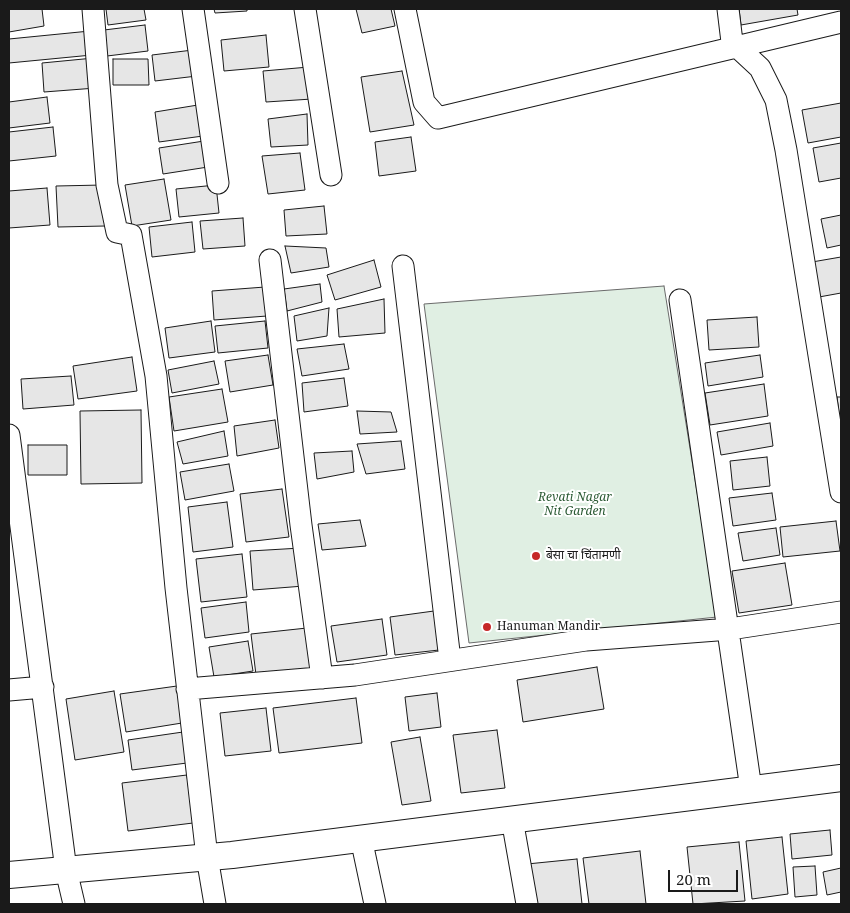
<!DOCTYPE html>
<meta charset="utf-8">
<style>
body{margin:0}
#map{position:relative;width:850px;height:913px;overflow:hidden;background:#fff;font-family:"Noto Serif",serif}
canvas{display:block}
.frame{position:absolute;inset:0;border:10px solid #1a1a1a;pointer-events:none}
.scale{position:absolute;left:668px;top:870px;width:70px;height:22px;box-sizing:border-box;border:2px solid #1a1a1a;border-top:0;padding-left:6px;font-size:15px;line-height:18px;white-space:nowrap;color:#1a1a1a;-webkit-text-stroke:4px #fff;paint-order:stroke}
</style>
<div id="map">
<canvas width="850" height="913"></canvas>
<div class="frame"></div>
<div class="scale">20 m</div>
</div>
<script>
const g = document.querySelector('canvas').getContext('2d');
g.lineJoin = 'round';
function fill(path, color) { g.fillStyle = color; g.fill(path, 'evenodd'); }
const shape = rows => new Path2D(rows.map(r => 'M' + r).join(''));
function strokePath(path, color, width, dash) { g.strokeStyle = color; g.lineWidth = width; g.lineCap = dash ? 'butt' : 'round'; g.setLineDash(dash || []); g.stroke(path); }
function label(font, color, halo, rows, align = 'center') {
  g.font = font + ' "Noto Serif","Noto Sans Devanagari",serif'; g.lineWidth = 4; g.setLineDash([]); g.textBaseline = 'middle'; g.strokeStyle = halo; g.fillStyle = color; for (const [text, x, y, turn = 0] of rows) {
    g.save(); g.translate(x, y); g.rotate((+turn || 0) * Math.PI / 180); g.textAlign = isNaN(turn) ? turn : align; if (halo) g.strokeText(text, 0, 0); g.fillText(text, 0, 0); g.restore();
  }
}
const green = shape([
 [664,286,717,617,469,643,424,304,664,286]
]);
fill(green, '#e0efe3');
strokePath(green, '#6a6a6a', 1);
const building = shape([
 [9,9,42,9,44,26,9,32,9,9],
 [106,9,144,9,146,20,108,25,106,9],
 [214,9,247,9,247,11,215,13,214,9],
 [356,9,391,9,395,26,362,33,356,9],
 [739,9,797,9,798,15,741,25,739,9],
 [145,25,148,51,107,56,104,30,145,25],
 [90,31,92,55,9,63,9,39,90,31],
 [266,35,269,67,224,71,221,40,266,35],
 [193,50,197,76,155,81,152,55,193,50],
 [94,58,96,88,44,92,42,63,94,58],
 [113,59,148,59,149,85,113,85,113,59],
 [309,67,312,99,266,102,263,71,309,67],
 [402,71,414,125,370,132,361,77,402,71],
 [47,97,50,123,9,128,9,102,47,97],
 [841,103,841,137,808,143,802,110,841,103],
 [198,105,203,136,159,142,155,112,198,105],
 [307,114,308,145,271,147,268,119,307,114],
 [53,127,56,156,9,161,9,132,53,127],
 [411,137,416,171,379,176,375,142,411,137],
 [204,141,208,167,163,174,159,148,204,141],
 [841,143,841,178,819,182,813,148,841,143],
 [300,153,305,190,268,194,262,156,300,153],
 [164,179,171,220,132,226,125,185,164,179],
 [103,185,105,226,58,227,56,186,103,185],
 [216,185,219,213,179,217,176,189,216,185],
 [47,188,50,225,9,228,9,191,47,188],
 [324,206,327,234,286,236,284,210,324,206],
 [841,215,841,245,827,248,821,219,841,215],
 [243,218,245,246,203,249,200,221,243,218],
 [192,222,195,252,152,257,149,227,192,222],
 [285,246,326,248,329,267,291,273,285,246],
 [841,257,841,293,819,297,812,262,841,257],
 [374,260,381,287,335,300,327,275,374,260],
 [320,284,322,302,287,311,284,289,320,284],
 [265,287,267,316,214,320,212,291,265,287],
 [384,299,385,333,339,337,337,309,384,299],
 [329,308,327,336,297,341,294,316,329,308],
 [757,317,759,347,709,350,707,320,757,317],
 [211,321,215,352,169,358,165,328,211,321],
 [265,321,268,348,218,353,215,326,265,321],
 [344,344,349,369,302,376,297,349,344,344],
 [268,355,273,385,230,392,225,361,268,355],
 [760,355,763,377,708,386,705,363,760,355],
 [132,357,137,391,78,399,73,366,132,357],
 [214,361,219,384,172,393,168,370,214,361],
 [71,376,74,405,23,409,21,379,71,376],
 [344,378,348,406,304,412,302,383,344,378],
 [764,384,768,416,710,425,705,393,764,384],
 [222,389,228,422,174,431,169,397,222,389],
 [837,397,841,397,841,429,837,397],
 [141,410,142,483,81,484,80,411,141,410],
 [357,411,391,412,397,432,360,434,357,411],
 [275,420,279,448,237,456,234,426,275,420],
 [770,423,773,446,721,455,717,432,770,423],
 [224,431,228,456,183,464,177,442,224,431],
 [401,441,405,469,366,474,357,444,401,441],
 [28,445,67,445,67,475,28,475,28,445],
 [352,451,354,472,317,479,314,453,352,451],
 [767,457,770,486,733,490,730,461,767,457],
 [229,464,234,491,185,500,180,472,229,464],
 [282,489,289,537,246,542,240,494,282,489],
 [772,493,776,520,733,526,729,498,772,493],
 [227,502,233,547,193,552,188,507,227,502],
 [360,520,366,546,322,550,318,524,360,520],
 [836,521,840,551,783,557,780,527,836,521],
 [776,528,780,555,743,561,738,533,776,528],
 [301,548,304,586,253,590,250,551,301,548],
 [242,554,247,597,201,602,196,559,242,554],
 [785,563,792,605,739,613,732,571,785,563],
 [246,602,249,632,205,638,201,608,246,602],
 [434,611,439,650,395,655,390,617,434,611],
 [382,619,387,655,337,662,331,626,382,619],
 [307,628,311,669,256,675,251,634,307,628],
 [248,641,253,671,214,677,209,647,248,641],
 [597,667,604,709,523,722,517,680,597,667],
 [177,686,182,723,126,732,120,694,177,686],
 [114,691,124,752,75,760,66,699,114,691],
 [437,693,441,727,409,731,405,697,437,693],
 [356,698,362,743,279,753,273,708,356,698],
 [266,708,271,751,225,756,220,713,266,708],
 [497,730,505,788,461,793,453,735,497,730],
 [183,732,187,763,132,770,128,740,183,732],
 [420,737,431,801,402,805,391,742,420,737],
 [187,775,193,823,128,831,122,783,187,775],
 [830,830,832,855,792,859,790,834,830,830],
 [782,837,788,894,752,899,746,841,782,837],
 [739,842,745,901,693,904,687,847,739,842],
 [640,851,646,904,589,904,583,858,640,851],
 [577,859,582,904,531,904,527,864,577,859],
 [815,866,817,895,795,897,793,867,815,866],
 [841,868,841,892,827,895,823,872,841,868]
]);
fill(building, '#e6e6e6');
strokePath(building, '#1a1a1a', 1);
const minor = shape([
 [93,9,107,185,117,232,131,235,156,376,176,588,207,857,215,904],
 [193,9,218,183],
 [305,9,331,175],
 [405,9,424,102,438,118,841,22],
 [728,9,732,42,760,68,776,100,786,150,841,492],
 [270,260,301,525,322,678],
 [403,266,450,660],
 [680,300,751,789],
 [9,435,66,870,74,904],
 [187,689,355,675,586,640,730,629,841,612],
 [9,690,43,687],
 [512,819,527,904],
 [361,838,375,904]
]);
const tertiary = shape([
 [9,875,232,855,841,778]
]);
strokePath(minor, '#1a1a1a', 23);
strokePath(tertiary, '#1a1a1a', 28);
strokePath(minor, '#fff', 21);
strokePath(tertiary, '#fff', 26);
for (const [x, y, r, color] of [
 [536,556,5,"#c62828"],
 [487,627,5,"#c62828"]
]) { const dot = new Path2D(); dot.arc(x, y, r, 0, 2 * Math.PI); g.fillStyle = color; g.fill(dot); strokePath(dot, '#fff', 2); }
label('italic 12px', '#2b5a34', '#fff', [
 ["Revati Nagar",575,498],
 ["Nit Garden",575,512]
]);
label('12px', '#1a1a1a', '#fff', [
 ["बेसा चा चिंतामणी",546,556],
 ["Hanuman Mandir",497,627]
], 'left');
</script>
